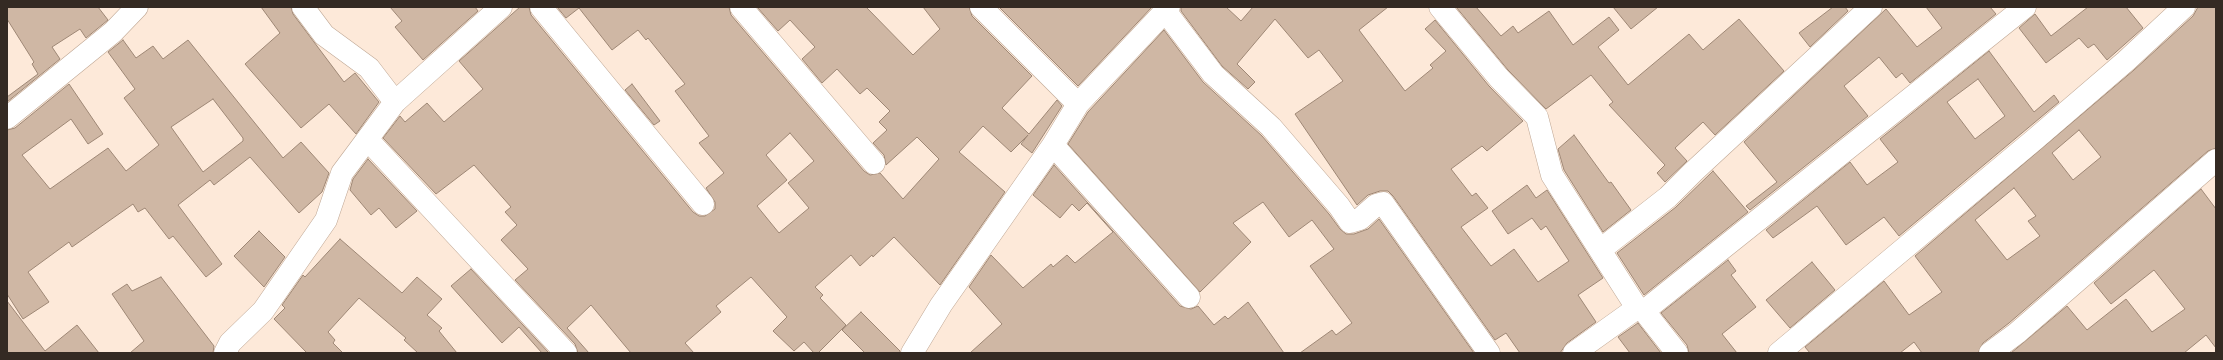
<!DOCTYPE html>
<style>
body{margin:0}
#map{position:relative;width:2223px;height:360px;overflow:hidden;background:#fde9d9;font-family:Poppins,sans-serif}
canvas{display:block}
.frame{position:absolute;inset:0;border:8px solid #342a23;pointer-events:none}
</style>
<div id="map">
<canvas width="2223" height="360"></canvas>
<div class="frame"></div>
</div>
<script>
const g = document.querySelector('canvas').getContext('2d');
g.lineJoin = 'round';
function fill(path, color) { g.fillStyle = color; g.fill(path, 'evenodd'); }
const shape = rows => new Path2D(rows.map(r => 'M' + r).join(''));
function strokePath(path, color, width, dash) { g.strokeStyle = color; g.lineWidth = width; g.lineCap = dash ? 'butt' : 'round'; g.setLineDash(dash || []); g.stroke(path); }
const building = shape([
 [7,7,98,7,108,20,86,38,80,29,52,47,60,59,7,102,7,97,38,74,32,64,34,62,7,19,7,7],
 [261,7,291,7,293,14,344,82,355,73,379,102,356,134,329,104,301,128,245,64,280,33,261,7],
 [390,7,475,7,478,11,423,60,395,27,402,21,390,7],
 [520,7,529,7,531,15,693,212,699,216,705,216,715,209,715,202,706,188,724,173,699,143,709,136,675,91,685,84,648,38,646,40,638,30,612,50,579,8,566,18,557,7,729,7,731,15,864,171,870,175,880,173,903,199,939,159,917,137,886,165,884,155,873,143,887,130,879,122,890,111,867,88,860,94,837,69,822,83,802,59,815,47,790,20,778,31,757,7,866,7,913,55,940,29,923,7,969,7,972,16,1032,76,1002,108,1029,134,1057,100,1062,106,1032,153,1021,144,1028,135,1011,152,983,126,959,152,1005,192,940,285,894,237,873,257,872,255,860,266,851,255,815,287,823,295,820,298,846,325,818,353,814,353,804,342,794,351,773,331,787,317,751,277,716,306,721,312,685,343,694,353,631,353,591,305,567,328,589,353,578,353,575,344,515,280,528,269,501,240,517,225,505,212,511,207,474,165,436,194,383,138,400,116,405,122,427,103,444,122,483,89,459,61,520,7],
 [790,133,814,161,788,183,809,208,779,233,757,206,787,180,766,155,790,133],
 [999,7,1152,7,1078,86,999,7],
 [1181,7,1226,7,1241,21,1253,7,1388,7,1359,30,1405,91,1433,68,1430,65,1446,51,1425,29,1435,20,1489,86,1523,121,1487,151,1482,146,1451,169,1472,196,1476,193,1488,208,1461,227,1491,266,1514,249,1538,282,1569,261,1546,226,1541,230,1532,218,1508,234,1492,211,1527,185,1536,198,1547,190,1603,278,1578,295,1596,322,1567,343,1560,353,1520,353,1506,333,1495,340,1393,196,1388,191,1380,191,1368,195,1357,205,1295,114,1343,81,1319,50,1308,58,1275,19,1237,64,1255,82,1248,89,1222,66,1181,11,1181,7],
 [1456,7,1476,7,1501,36,1513,26,1518,33,1549,11,1573,45,1609,17,1619,30,1598,47,1628,85,1689,34,1703,50,1739,19,1784,71,1715,135,1703,122,1675,148,1687,161,1665,182,1657,173,1665,165,1609,105,1613,102,1591,75,1546,109,1508,70,1456,7],
 [1613,7,1658,7,1631,29,1613,7],
 [1833,7,1845,7,1848,11,1810,47,1799,33,1833,7],
 [1926,7,1990,7,1996,14,1910,83,1902,73,1896,78,1879,57,1844,86,1868,116,1750,210,1746,206,1777,182,1744,142,1886,9,1917,47,1942,28,1926,7],
 [2088,7,2126,7,2143,28,2107,60,2094,44,2088,48,2079,38,2046,63,2019,28,2035,14,2051,36,2088,7],
 [2198,7,2216,7,2216,148,2208,151,2009,323,1983,343,1978,353,1922,353,1914,342,1900,353,1810,353,1805,347,1884,281,1909,315,1942,292,1915,256,2134,70,2193,16,2198,7],
 [2079,130,2101,157,2073,180,2052,153,2079,130],
 [2014,188,2036,216,2028,221,2040,236,2007,260,1975,220,2014,188],
 [1164,30,1203,82,1262,136,1329,214,1340,229,1346,234,1354,234,1368,229,1379,219,1474,353,1300,353,1332,330,1336,335,1352,323,1310,266,1334,249,1312,220,1289,237,1263,202,1233,223,1251,242,1200,292,1068,144,1088,112,1164,30],
 [123,40,136,58,153,46,163,59,188,40,283,158,301,142,329,173,322,192,299,213,250,157,214,185,210,180,178,205,222,264,206,277,173,236,169,239,145,208,138,212,133,204,72,247,69,242,28,272,49,302,23,319,7,294,7,130,15,128,69,84,103,134,88,144,71,119,22,155,50,189,108,148,126,171,159,145,124,98,135,89,108,52,123,40],
 [213,99,243,138,243,141,203,172,171,127,213,99],
 [1989,51,2034,112,2054,95,2059,102,1899,236,1884,217,1846,245,1817,206,1773,238,1766,230,1850,162,1867,185,1898,162,1880,139,1989,51],
 [1978,79,2005,116,1975,139,1947,102,1978,79],
 [632,84,660,121,654,125,625,90,632,84],
 [1574,135,1609,183,1611,182,1631,210,1603,232,1564,170,1558,149,1574,135],
 [368,159,417,211,396,228,379,208,371,215,350,190,353,179,368,159],
 [1054,165,1180,306,1191,309,1198,306,1214,325,1225,316,1228,319,1248,302,1284,353,970,353,1002,324,969,287,991,255,1023,288,1051,264,1053,267,1067,255,1075,263,1113,232,1087,203,1079,211,1072,204,1060,218,1033,195,1054,165],
 [1713,171,1748,212,1644,295,1617,253,1676,207,1713,171],
 [2201,189,2216,209,2216,348,2206,335,2184,353,2011,353,2067,306,2087,330,2126,299,2152,332,2185,309,2154,270,2111,304,2094,283,2201,189],
 [259,231,285,257,264,287,234,256,259,231],
 [340,239,402,293,417,277,442,299,427,315,442,328,439,331,457,353,418,353,404,340,406,338,359,298,328,332,335,340,333,343,343,353,307,353,274,319,285,308,282,305,303,275,305,277,340,239],
 [1728,260,1736,271,1731,275,1756,307,1722,334,1737,353,1689,353,1687,345,1661,313,1728,260],
 [1812,262,1835,290,1790,328,1766,300,1812,262],
 [471,269,549,353,542,353,519,327,502,343,451,286,471,269],
 [161,277,214,346,213,353,130,353,144,341,112,294,127,284,132,291,161,277],
 [7,301,45,351,77,325,99,353,7,353,7,301],
 [861,312,900,351,900,353,865,353,842,330,861,312],
 [1638,323,1661,353,1630,353,1618,337,1638,323]
]);
fill(building, '#cfb7a4');
strokePath(building, '#9e8775', 1);
const minor = shape([
 [303,7,324,35,369,68,395,102],
 [541,7,703,204],
 [741,7,874,163],
 [981,7,1078,104],
 [1440,7,1499,78,1537,117,1552,175,1637,308,1644,311,1677,353],
 [1166,12,1213,74,1271,127,1339,206,1350,222,1360,219,1376,205,1383,203,1489,353],
 [7,118,113,32,137,7],
 [368,140,566,353],
 [1053,145,1189,297],
 [1600,250,1668,197,1693,172,1871,7],
 [1644,311,2025,7],
 [225,353,230,343,263,311,326,220,342,173,395,102,501,7],
 [912,353,941,305,1053,145,1078,104,1169,7],
 [1574,353,1637,308],
 [1779,353,2034,140,2126,61,2184,7],
 [1990,353,2017,333,2216,160]
]);
strokePath(minor, '#bfa794', 23);
strokePath(minor, '#fff', 22);
</script>
